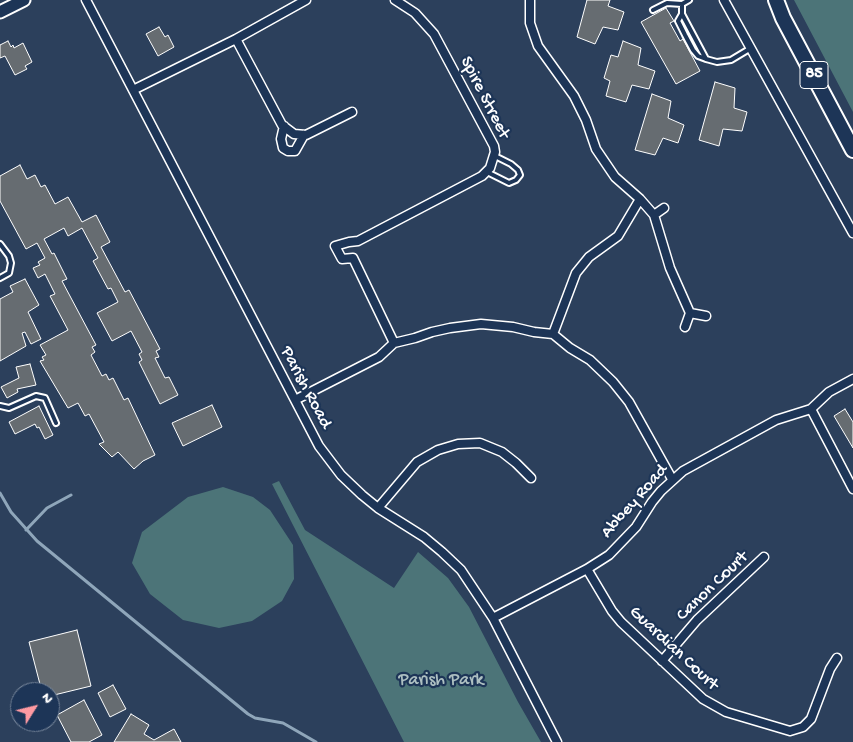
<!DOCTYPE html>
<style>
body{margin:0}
#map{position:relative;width:853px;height:742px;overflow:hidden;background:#2c405c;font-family:"Gochi Hand",sans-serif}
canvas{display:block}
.north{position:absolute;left:10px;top:682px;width:50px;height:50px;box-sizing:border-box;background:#1d3557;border:1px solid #77869a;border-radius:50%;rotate:54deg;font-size:14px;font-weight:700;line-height:20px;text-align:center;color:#fff}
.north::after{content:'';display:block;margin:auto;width:18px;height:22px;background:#ff9aa2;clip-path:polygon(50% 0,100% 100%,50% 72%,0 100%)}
</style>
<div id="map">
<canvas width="853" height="742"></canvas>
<div class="north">N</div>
</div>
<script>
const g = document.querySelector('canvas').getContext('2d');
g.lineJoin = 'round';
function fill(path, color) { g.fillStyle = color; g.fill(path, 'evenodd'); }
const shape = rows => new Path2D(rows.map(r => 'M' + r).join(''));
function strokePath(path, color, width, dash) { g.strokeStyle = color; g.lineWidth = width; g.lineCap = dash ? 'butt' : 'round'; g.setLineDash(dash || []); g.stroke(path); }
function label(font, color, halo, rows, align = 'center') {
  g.font = font + ' "Gochi Hand",sans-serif'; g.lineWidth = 4.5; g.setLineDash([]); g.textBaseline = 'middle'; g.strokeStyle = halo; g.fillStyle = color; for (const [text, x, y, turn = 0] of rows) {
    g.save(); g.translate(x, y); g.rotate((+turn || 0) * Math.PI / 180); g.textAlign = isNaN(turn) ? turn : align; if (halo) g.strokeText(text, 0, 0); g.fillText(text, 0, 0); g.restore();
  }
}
fill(shape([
 [794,0,853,0,853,112],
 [279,481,305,530,394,588,418,552,448,578,469,607,518,702,541,742,404,742,272,484],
 [223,487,253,497,270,510,293,545,294,579,282,601,252,621,219,628,183,620,150,594,132,563,142,532,188,497]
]), '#4c7478');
strokePath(shape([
 [0,493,11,512,37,541,248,714,255,718,283,723,316,742],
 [26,530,47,508,71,495]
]), '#8fa6ba', 3);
const building = shape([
 [587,0,610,0,608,6,624,12,618,30,603,27,595,44,577,37,587,0],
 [666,8,674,21,670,23,680,41,683,39,700,71,676,84,641,22,666,8],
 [159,27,165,37,168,35,174,47,158,56,146,34,159,27],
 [8,41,11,47,13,45,14,48,23,43,32,62,25,66,27,69,15,75,5,56,0,58,0,45,8,41],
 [623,41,641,48,638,65,655,71,649,89,632,85,626,102,606,96,610,81,604,78,611,55,618,57,623,41],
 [715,82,735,88,734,108,747,112,742,131,723,129,719,146,699,140,715,82],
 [652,94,671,101,668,118,684,125,678,143,663,138,655,155,635,150,652,94],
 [20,165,27,179,35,175,41,187,45,185,55,204,68,197,82,222,96,215,110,242,101,247,125,292,129,290,160,349,156,351,159,357,155,358,165,378,169,377,178,395,160,404,139,362,142,360,139,354,142,352,131,331,112,341,97,313,118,302,111,288,108,289,93,261,98,258,82,228,68,236,64,228,44,239,52,254,54,253,67,279,62,281,96,345,92,347,95,352,91,355,102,376,106,374,109,380,113,378,124,400,128,398,155,455,143,461,134,469,118,452,112,457,99,444,104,442,89,414,85,416,78,403,68,408,40,361,44,360,42,357,46,355,40,345,68,330,50,296,55,294,45,274,38,278,33,268,40,265,38,262,45,258,37,243,26,249,0,201,0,176,20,165],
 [25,279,39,305,28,312,41,339,31,344,25,332,22,333,26,346,0,361,0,299,13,292,10,286,25,279],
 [30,364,36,385,17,389,18,392,7,398,1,387,19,378,16,367,30,364],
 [212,405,222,427,183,446,172,423,212,405],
 [39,406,53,435,45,439,39,427,37,428,35,424,15,434,9,422,39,406],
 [845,409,853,422,853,448,834,416,845,409],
 [77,630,91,686,50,696,50,692,42,692,29,642,77,630],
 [113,685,126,709,110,717,98,693,113,685],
 [84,700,102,735,89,742,71,742,57,715,84,700],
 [131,714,149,725,144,734,154,740,174,729,181,742,114,742,131,714]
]);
fill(building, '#666c71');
strokePath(building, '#fff', 1);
const service = shape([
 [682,4,682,14,706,59,717,62,731,60,751,48],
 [653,10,667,3,682,4,689,0],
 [682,14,678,21,685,35,693,50,698,56,706,59],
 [487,172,509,183,516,180,520,175,518,170,511,164,495,156],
 [0,244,9,256,11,263,9,273,0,278],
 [0,406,9,408,36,396,45,398,56,423]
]);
const minor = shape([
 [86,0,319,446,341,475,362,495,378,508,424,537,442,552,461,570,493,618,557,742],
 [530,0,530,23,538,46,574,96,586,120,596,149,615,177,640,199,654,215,664,208],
 [724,0,853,233],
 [236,39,282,125,294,134,306,135,352,112],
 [133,90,236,39,306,0],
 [284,126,281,139,283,148,288,151,295,151,304,135],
 [654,215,670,268,690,313,706,316],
 [685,327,690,313],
 [553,334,576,273,589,257,618,236,640,199],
 [394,343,353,258,342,259,335,246,349,242,358,241,482,176,490,168,495,152,494,146,434,34,415,13,395,0],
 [295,400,379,357,394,343,415,338,432,332,450,328,481,324,513,327,534,332,553,334,570,348,590,360,613,382,629,402,672,479],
 [811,409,853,489],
 [378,508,417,462,438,450,458,444,480,443,502,452,516,463,531,478],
 [587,569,612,611,621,622,703,699,726,712,790,731,803,727,811,719,830,669,837,658],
 [493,618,587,569,609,555,636,527,652,502,661,491,683,471,776,420,811,409,829,392,853,379],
 [662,661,697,620,764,557]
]);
const secondary = shape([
 [0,12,24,0]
]);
const trunk = shape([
 [776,0,783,18,853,150]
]);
strokePath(service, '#fff', 8);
strokePath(minor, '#fff', 11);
strokePath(secondary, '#fff', 15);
strokePath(trunk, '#fff', 18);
strokePath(service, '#1d3557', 4);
strokePath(minor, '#1d3557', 8);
strokePath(secondary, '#1d3557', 11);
strokePath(trunk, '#1d3557', 14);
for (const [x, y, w] of [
 [814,75,28]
]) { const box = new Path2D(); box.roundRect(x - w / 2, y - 13.5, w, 27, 4); g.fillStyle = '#1d3557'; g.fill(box); strokePath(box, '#fff', 1); }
label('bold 16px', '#fff', null, [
 ["85",814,75]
]);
label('18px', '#fff', '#1d3557', [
 ["Spire Street",484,98,63],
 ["Parish Road",305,388,62],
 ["Abbey Road",635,502,-49],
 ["Canon Court",713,587,-44],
 ["Guardian Court",673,649,43]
]);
label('18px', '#aec0c2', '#1d3557', [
 ["Parish Park",441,681]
]);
</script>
